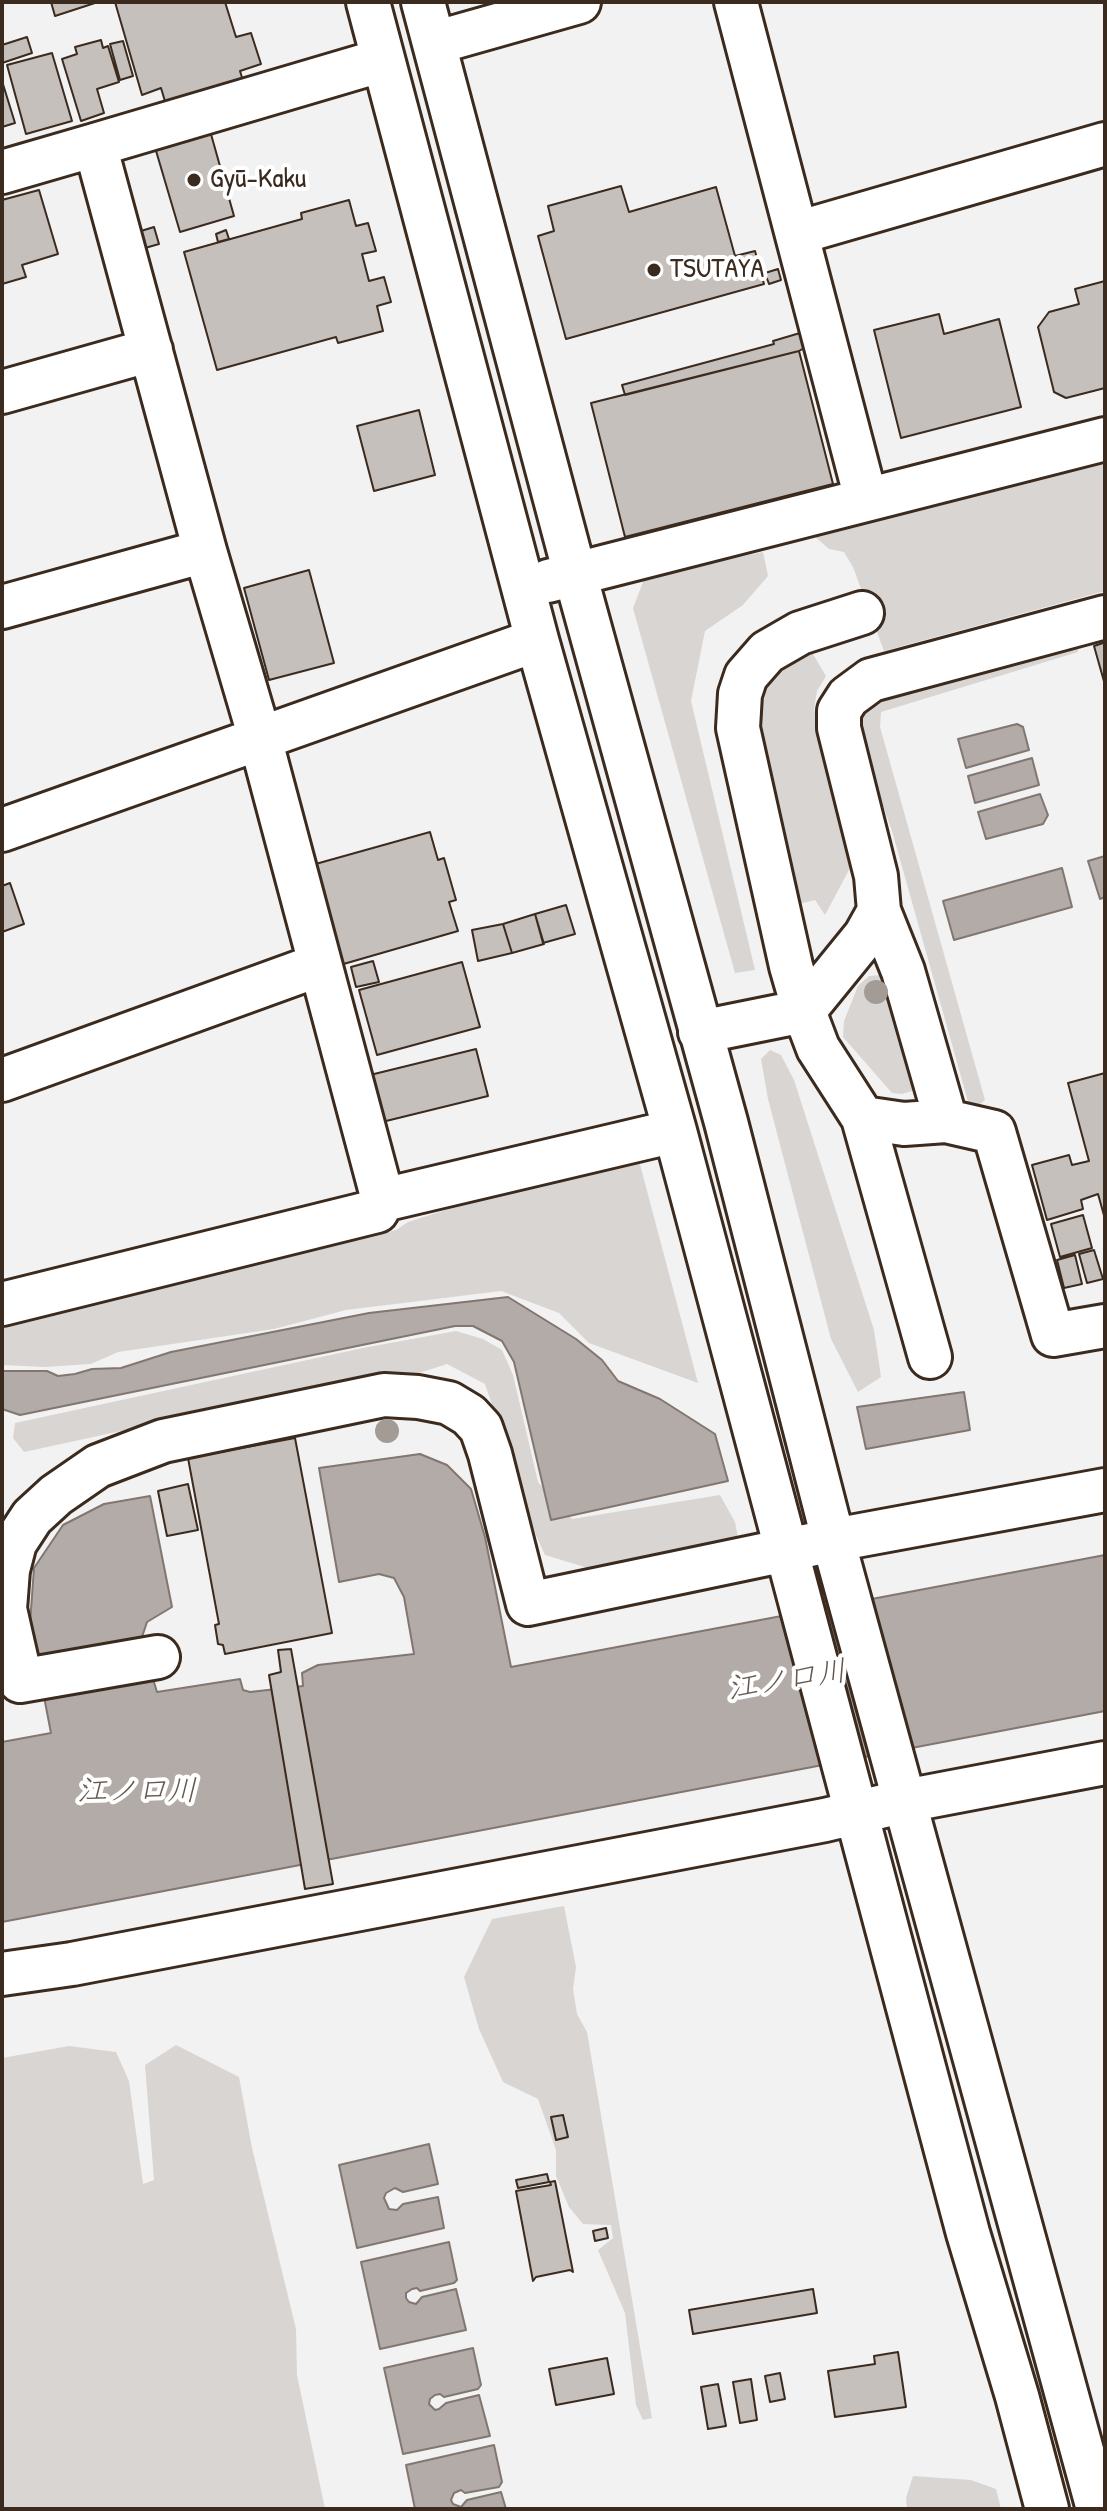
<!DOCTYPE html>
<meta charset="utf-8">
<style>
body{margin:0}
#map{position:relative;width:1107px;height:2511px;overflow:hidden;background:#f3f2f2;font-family:"Patrick Hand",sans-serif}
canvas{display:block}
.frame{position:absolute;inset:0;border:4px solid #3b2a1e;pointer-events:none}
</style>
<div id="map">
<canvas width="1107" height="2511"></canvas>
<div class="frame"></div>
</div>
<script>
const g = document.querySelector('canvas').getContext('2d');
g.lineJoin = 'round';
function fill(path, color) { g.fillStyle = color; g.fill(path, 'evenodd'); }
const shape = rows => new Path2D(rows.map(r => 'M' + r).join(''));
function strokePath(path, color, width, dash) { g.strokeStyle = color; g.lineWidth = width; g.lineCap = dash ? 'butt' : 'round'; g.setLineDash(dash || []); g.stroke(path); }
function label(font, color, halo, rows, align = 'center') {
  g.font = font + ' "Patrick Hand","Klee One",sans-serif'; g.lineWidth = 8; g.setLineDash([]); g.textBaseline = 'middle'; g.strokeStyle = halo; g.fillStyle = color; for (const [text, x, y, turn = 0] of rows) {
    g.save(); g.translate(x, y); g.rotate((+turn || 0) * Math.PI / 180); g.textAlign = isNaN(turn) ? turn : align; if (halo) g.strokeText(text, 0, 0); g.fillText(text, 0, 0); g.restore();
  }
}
fill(shape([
 [1105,462,1105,591,884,651,853,567,844,552,829,549,813,535],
 [763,552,768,576,743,605,705,631,691,701,755,970,735,973,633,608,645,577],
 [1077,641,1078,652,881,712,880,727,985,1100,979,1105,969,1105,892,831,856,728,861,707,900,681],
 [813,654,826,676,817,691,814,709,849,855,849,870,825,915,815,900,787,907,750,736,761,680,783,663],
 [881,975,913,1081,912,1091,902,1094,892,1093,843,1037,844,1021,858,986,869,976],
 [770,1050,781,1055,794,1080,874,1330,881,1377,858,1392,831,1339,768,1099,761,1059],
 [638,1157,698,1383,589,1343,559,1313,501,1291,346,1310,274,1329,118,1352,91,1364,45,1367,2,1365,2,1324,396,1230,408,1222,576,1169],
 [456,1331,483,1339,502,1350,513,1375,538,1482,572,1519,720,1495,735,1522,739,1543,588,1568,545,1555,536,1535,485,1384,447,1364,403,1378,356,1380,24,1452,13,1438,15,1423,363,1348],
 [564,1906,576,1967,573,1989,577,2014,587,2032,652,2418,643,2420,636,2405,625,2313,598,2250,613,2238,611,2225,583,2224,569,2207,556,2176,556,2150,538,2099,503,2082,479,2029,464,1977,492,1919],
 [176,2045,239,2077,252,2148,296,2329,297,2375,325,2509,2,2509,2,2058,69,2046,116,2052,129,2081,143,2184,154,2180,145,2065],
 [913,2476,971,2480,996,2489,1001,2509,907,2509,906,2498]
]), '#d8d5d2');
const water = shape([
 [1017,724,1023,727,1029,750,966,768,958,739,1017,724],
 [1032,758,1039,785,975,803,968,776,1032,758],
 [1040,794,1048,815,1043,824,986,839,978,812,1040,794],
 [1105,856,1105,897,1100,899,1088,861,1105,856],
 [1062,868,1072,907,954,940,943,901,1062,868],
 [508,1297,576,1339,602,1360,618,1381,660,1399,715,1434,728,1481,551,1520,514,1362,502,1341,473,1326,455,1326,20,1415,2,1409,2,1371,47,1371,58,1376,75,1374,92,1369,121,1368,171,1352,369,1313,508,1297],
 [964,1392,970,1430,866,1449,857,1407,964,1392],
 [420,1454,447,1465,471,1489,485,1537,511,1667,1105,1555,1105,1711,2,1922,2,1742,51,1733,30,1624,34,1568,63,1525,104,1504,150,1496,172,1607,147,1622,141,1640,157,1692,240,1679,243,1690,250,1692,303,1686,302,1673,318,1665,414,1654,404,1597,394,1578,379,1574,339,1582,319,1468,420,1454],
 [429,2144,438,2184,403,2192,395,2188,386,2193,384,2198,389,2209,397,2210,403,2204,438,2197,444,2228,357,2248,339,2165,429,2144],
 [449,2242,457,2280,454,2283,420,2291,417,2288,412,2289,406,2293,406,2298,409,2302,416,2304,422,2297,456,2289,466,2330,380,2349,361,2262,449,2242],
 [473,2348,481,2385,478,2389,444,2397,440,2394,435,2395,430,2399,429,2404,435,2410,439,2409,446,2403,479,2395,490,2436,403,2454,384,2368,473,2348],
 [494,2445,502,2482,499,2487,465,2493,461,2490,454,2493,451,2500,453,2504,461,2507,467,2500,501,2492,506,2509,415,2509,406,2465,494,2445]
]);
fill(water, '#b2aba7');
strokePath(water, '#827770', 2);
const building = shape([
 [51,2,98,2,55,16,51,2],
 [115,2,225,2,236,37,251,33,261,64,240,71,244,84,167,108,161,88,142,95,115,2],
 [27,37,32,53,2,63,2,45,27,37],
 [101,40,103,48,108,46,119,82,97,89,104,113,81,121,62,59,77,54,75,47,101,40],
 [123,41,133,76,120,80,110,44,123,41],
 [52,53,72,121,26,134,7,65,52,53],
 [2,81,15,123,2,127,2,81],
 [209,127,234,216,180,232,154,144,209,127],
 [621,186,629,212,716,187,735,256,755,251,764,284,566,339,538,236,554,231,548,206,621,186],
 [39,190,58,254,22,265,26,277,2,284,2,200,39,190],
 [349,200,356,226,368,223,376,251,362,254,369,281,384,277,391,302,377,306,383,331,338,343,336,337,217,370,184,252,302,219,301,213,349,200],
 [154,227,159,244,145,248,141,231,154,227],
 [226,230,229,239,218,242,216,234,226,230],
 [778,269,781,280,769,284,765,273,778,269],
 [1105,281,1105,388,1066,398,1054,392,1038,327,1049,312,1079,304,1075,289,1105,281],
 [939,314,944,334,999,319,1021,407,901,438,874,330,939,314],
 [800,333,804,348,799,351,625,395,622,385,774,344,773,341,800,333],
 [799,351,833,484,625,537,591,403,799,351],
 [419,410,435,475,374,491,357,426,419,410],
 [309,570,334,663,269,680,244,588,309,570],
 [1105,638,1105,685,1094,646,1103,643,1105,638],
 [430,832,438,860,444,858,456,900,449,902,458,931,340,965,312,865,430,832],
 [10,883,24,924,2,932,2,886,10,883],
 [566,905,575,934,543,943,535,914,566,905],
 [535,914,544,944,512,953,503,924,535,914],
 [503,924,512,953,478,961,472,930,503,924],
 [373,961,379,982,356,987,351,967,373,961],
 [462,962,480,1027,377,1055,359,990,462,962],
 [476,1049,488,1096,382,1122,370,1075,476,1049],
 [1105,1073,1105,1219,1098,1194,1081,1200,1083,1209,1047,1220,1032,1165,1069,1155,1072,1165,1089,1161,1068,1083,1105,1073],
 [1083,1215,1092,1248,1060,1257,1051,1224,1083,1215],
 [1094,1250,1103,1279,1087,1283,1079,1254,1094,1250],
 [1075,1255,1082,1284,1064,1288,1057,1260,1075,1255],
 [295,1438,332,1633,225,1654,223,1645,218,1644,215,1625,219,1624,188,1458,295,1438],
 [188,1484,198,1530,167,1536,158,1491,188,1484],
 [291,1649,333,1884,305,1889,269,1675,281,1672,278,1650,291,1649],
 [563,2115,568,2137,556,2140,551,2117,563,2115],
 [547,2174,549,2182,518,2188,516,2180,547,2174],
 [555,2181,573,2272,570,2270,536,2277,533,2281,516,2191,551,2185,550,2182,555,2181],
 [606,2228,608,2238,595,2241,593,2231,606,2228],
 [813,2289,817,2313,693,2334,689,2310,813,2289],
 [898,2352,906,2407,835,2417,828,2371,875,2364,874,2356,898,2352],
 [607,2358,614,2394,556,2405,549,2369,607,2358],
 [780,2373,785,2399,770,2402,765,2376,780,2373],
 [751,2379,757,2420,740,2423,733,2382,751,2379],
 [718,2384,726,2426,708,2429,701,2387,718,2384]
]);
fill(building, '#c6c0bd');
strokePath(building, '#3b2a1e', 2);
const minor = shape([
 [368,2,537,640,675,1131,968,2233,1017,2396,1047,2509],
 [423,2,575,574,726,1122,838,1558,1098,2509],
 [736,2,866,499],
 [434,43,579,2],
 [95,145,383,60],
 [2,172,95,145,205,551,260,738,383,1200,377,1211,2,1304],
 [797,233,1105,144],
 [2,392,151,350],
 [548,581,1105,439],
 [2,607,205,551],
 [862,613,800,633,767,652,746,676,740,694,738,728,791,966,804,1011,818,1048,863,1118,904,1124,946,1121,994,1132,1053,1335,1105,1326],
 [2,830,537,640],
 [879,911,903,971,946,1121],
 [700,1032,804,1011,865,936,879,911,876,876,839,728,839,711,848,697,871,680,1105,617],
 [2,1080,319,965],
 [863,1118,930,1357],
 [383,1200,675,1131],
 [2,1667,17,1662,5,1609,8,1570,15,1543,32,1517,56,1495,98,1466,163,1441,384,1395,418,1397,449,1403,469,1415,481,1428,490,1454,528,1604,834,1540,1105,1490],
 [20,1681,158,1657],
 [2,1974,72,1964,825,1820,905,1801,1105,1763]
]);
strokePath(minor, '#3b2a1e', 48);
strokePath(minor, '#fff', 42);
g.fillStyle = '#a39c96';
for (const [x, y] of [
 [876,992],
 [387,1431]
]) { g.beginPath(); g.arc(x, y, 12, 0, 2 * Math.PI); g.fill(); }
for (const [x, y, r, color] of [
 [194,180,8,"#3b2a1e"],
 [654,270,8,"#3b2a1e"]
]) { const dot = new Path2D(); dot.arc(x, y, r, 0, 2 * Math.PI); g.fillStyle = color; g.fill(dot); strokePath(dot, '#fff', 3); }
label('28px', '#3b2a1e', '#fff', [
 ["Gyū-Kaku",210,180],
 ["TSUTAYA",670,270]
], 'left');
label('italic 30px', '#65574e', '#fff', [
 ["江ノ口川",787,1681,-9],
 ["江ノ口川",137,1792]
]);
</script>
